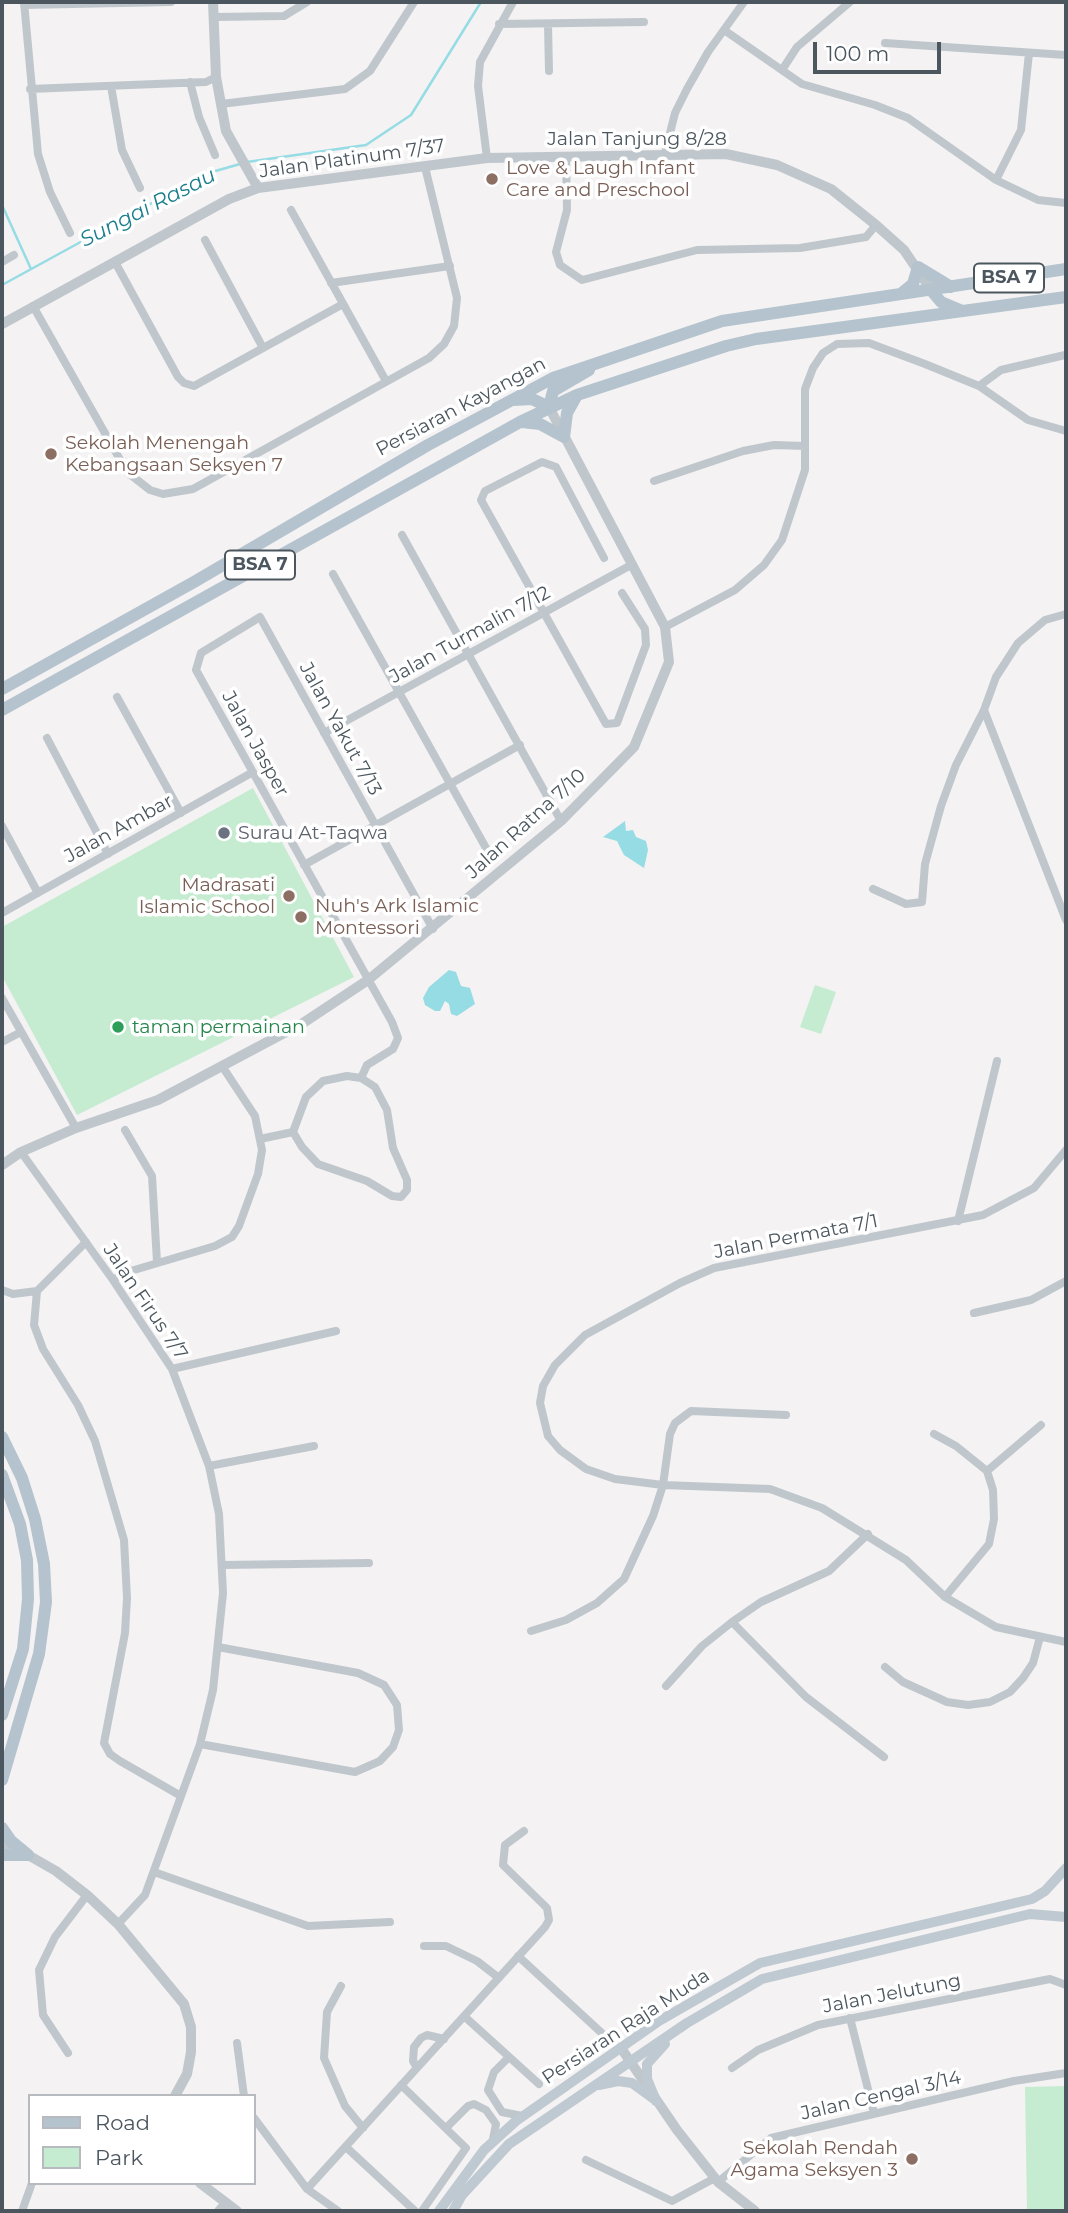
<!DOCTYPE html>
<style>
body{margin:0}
#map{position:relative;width:1068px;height:2213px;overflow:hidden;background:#f4f2f2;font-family:Montserrat,sans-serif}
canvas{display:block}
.frame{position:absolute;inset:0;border:4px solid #4b565e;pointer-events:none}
.legend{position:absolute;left:28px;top:2094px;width:228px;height:91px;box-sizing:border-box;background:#fff;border:2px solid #b7bbbf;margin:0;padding:9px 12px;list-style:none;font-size:21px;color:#4b565e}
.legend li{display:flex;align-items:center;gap:14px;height:35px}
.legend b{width:35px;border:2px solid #b7bbbf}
.scale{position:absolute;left:813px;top:42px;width:128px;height:32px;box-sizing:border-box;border:4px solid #4b565e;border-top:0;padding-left:9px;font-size:21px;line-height:24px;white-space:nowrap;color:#4b565e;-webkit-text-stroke:5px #fff;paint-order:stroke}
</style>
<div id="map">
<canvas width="1068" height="2213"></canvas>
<div class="frame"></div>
<ul class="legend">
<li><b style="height:9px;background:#b4c3cd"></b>Road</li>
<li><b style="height:19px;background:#c5ecd1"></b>Park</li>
</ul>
<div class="scale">100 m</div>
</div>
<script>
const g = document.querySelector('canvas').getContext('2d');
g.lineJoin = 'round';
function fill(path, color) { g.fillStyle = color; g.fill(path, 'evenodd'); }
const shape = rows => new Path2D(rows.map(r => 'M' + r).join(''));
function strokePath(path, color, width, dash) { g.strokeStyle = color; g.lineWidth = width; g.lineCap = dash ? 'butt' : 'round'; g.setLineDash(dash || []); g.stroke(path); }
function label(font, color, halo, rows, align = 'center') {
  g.font = font + ' Montserrat,sans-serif'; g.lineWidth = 7; g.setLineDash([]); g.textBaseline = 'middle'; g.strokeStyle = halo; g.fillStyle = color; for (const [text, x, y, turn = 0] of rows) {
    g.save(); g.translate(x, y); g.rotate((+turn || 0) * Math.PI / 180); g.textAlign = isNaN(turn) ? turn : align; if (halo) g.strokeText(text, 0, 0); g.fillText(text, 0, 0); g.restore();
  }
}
fill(shape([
 [253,788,354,977,77,1115,2,976,2,927],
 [815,985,836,992,821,1034,800,1027],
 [1066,2086,1066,2211,1027,2211,1025,2087]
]), '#c5ecd1');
fill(shape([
 [625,821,626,831,633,830,636,837,646,841,648,850,644,868,624,855,617,841,603,837],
 [449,970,456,972,461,986,470,988,475,1004,457,1016,451,1014,449,1004,445,1001,440,1011,435,1011,425,1005,423,998,429,987]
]), '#96dce5');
strokePath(shape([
 [247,162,366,145,411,115,481,2],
 [2,205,31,269],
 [2,285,205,174,240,164]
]), '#96dce5', 2.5);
strokePath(shape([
 [24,2,38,154,50,192,70,233],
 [24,5,171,2],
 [215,17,284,16,307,2],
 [499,24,644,22],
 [548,25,549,71],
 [724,30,802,84,875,105,908,118,996,180,1038,200,1066,203],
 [885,43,1066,55],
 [782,70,797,47,850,2],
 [190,82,199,117,215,155],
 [111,86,122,150,140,188],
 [30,89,206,82,216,77],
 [221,104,345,89,370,71,414,2],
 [665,153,675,113,687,89,708,52,744,2],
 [566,157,567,210,556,252,560,265,582,280,697,250,800,248,866,237,876,225],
 [487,158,478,86,480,62,513,2],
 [996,180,1021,130,1029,53],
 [291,210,386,381],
 [205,240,263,348],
 [2,262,14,255],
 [115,262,178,377,184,383,194,386,343,304],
 [331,283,450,266],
 [33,306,127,472,150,490,163,494,193,489,429,358,444,344,454,326,457,298,425,167],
 [979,386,1001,370,1065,355],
 [654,481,743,451,774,445,805,446],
 [402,535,561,821],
 [604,558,556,467,542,462,485,491,481,500,606,724,617,723,646,645,645,629,622,593],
 [333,574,486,848],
 [1066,614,1045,620,1018,643,996,677,984,710,1066,920],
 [665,627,735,590,764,565,782,540,805,470,805,389,813,368,823,353,837,344,869,343,925,364,979,386,1028,420,1066,431],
 [117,697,181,813],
 [324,733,631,565],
 [47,738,108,854],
 [2,826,38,893],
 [304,865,520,745],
 [873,889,906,904,922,902,925,864,941,806,956,765,984,710],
 [2,913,253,772],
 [2,998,76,1128],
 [2,1042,21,1032],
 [361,1078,367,1065,393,1049,398,1038,392,1022,196,670,201,653,260,617,433,929],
 [125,1130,152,1176,157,1262],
 [260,1139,293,1132,302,1147,318,1164,367,1181,392,1196,401,1197,407,1190,407,1180,393,1148,387,1110,375,1087,361,1078,347,1076,323,1081,306,1097,293,1132],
 [1066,1150,1034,1188,983,1215,714,1268,680,1283,585,1335,555,1365,543,1386,540,1403,548,1436,560,1450,586,1469,615,1479,663,1485,770,1489,822,1508,906,1560,945,1597,996,1627,1066,1642],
 [21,1152,113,1280,172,1369,209,1466,219,1514,223,1593,213,1690,200,1744,145,1895,118,1924],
 [958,1221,997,1061],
 [113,1280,124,1273,215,1246,232,1237,239,1226,258,1174,262,1150,255,1116,222,1066],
 [2,1290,13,1294,37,1291,86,1242],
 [37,1291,34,1325,43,1349,78,1405,95,1441,124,1540,127,1598,125,1633,104,1743,110,1754,120,1761,181,1796],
 [974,1313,1031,1300,1066,1281],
 [172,1369,336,1331],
 [934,1434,956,1446,987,1471,993,1490,994,1519,989,1544,945,1597],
 [209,1466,314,1446],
 [987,1471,1041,1425],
 [222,1565,369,1563],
 [732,1622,806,1697,884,1757],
 [531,1631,566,1620,597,1603,624,1579,653,1516,663,1485,670,1434,675,1423,691,1411,786,1415],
 [885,1667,903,1682,947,1702,968,1705,990,1702,1010,1692,1023,1678,1033,1663,1040,1637],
 [666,1686,702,1646,732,1622,761,1602,829,1571,868,1534],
 [200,1744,355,1772,380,1761,393,1747,399,1730,397,1705,384,1685,358,1673,218,1647],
 [154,1872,308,1926,390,1922],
 [424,1946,446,1946,477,1961,499,1978],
 [518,1956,605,2036],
 [341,1986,327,2012,324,2058,345,2106,363,2128],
 [464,2016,539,2084],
 [850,2018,874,2113],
 [237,2043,244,2096],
 [68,2053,43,2015,39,1970,55,1937,87,1895],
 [509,2057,494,2072,488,2090,502,2112,522,2116],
 [417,2068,413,2061,414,2047,421,2038,427,2035,444,2039],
 [732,2068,758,2050,818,2025,1050,1979,1066,1985],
 [401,2085,466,2148,422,2211],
 [254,2118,307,2189,338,2211],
 [446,2128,468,2106,474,2104,486,2110,496,2124,493,2139],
 [346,2147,415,2211],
 [586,2160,672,2201,715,2178],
 [718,2182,771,2138,1014,2081,1066,2073],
 [307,2189,545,1927,549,1920,547,1908,503,1865,505,1845,524,1831],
 [22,2211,32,2183],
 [218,2211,225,2203]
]), '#bfc7cd', 8);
strokePath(shape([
 [213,2,216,77,226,131,258,188],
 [2,324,229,199,258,188,487,158,726,154,777,165,831,189,876,225,904,250,931,290],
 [2,1165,21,1152,76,1128,158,1100,303,1023,368,980,561,821,634,747,669,662,665,627,549,407],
 [2,1845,28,1855,56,1871,87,1895,118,1924,184,2004,191,2027,191,2052,187,2074,175,2096],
 [621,2048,677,2130,718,2182,755,2211],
 [200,2183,237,2211]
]), '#bfc7cd', 10);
strokePath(shape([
 [599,2085,618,2081,632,2083,654,2099],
 [656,2101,647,2079,647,2064,665,2044],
 [439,2211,484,2150,516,2121,659,2021,760,1963,1032,1899,1045,1891,1066,1868],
 [453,2211,462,2195,509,2144,687,2023,762,1979,1030,1914,1066,1917]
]), '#bfc9d1', 10);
strokePath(shape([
 [931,290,941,302,960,310],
 [902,293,913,284,918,267,951,287],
 [513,400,532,399,549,407],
 [549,407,553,391,589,370],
 [522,422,540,424,564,437,567,413,577,395],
 [2,689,194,582,428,445,553,378,722,321,1066,269],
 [2,710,520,422,577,395,726,346,756,339,1066,297],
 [2,1437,22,1478,35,1519,44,1564,46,1602,39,1654,2,1780],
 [2,1475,20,1524,27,1560,28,1599,23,1649,2,1715],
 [2,1828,11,1841,28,1855],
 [2,1855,28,1855]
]), '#b4c3cd', 12);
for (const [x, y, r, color] of [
 [492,179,7,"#8d6e63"],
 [51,454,7,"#8d6e63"],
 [224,833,7,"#6b7280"],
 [289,896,7,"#8d6e63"],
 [301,917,7,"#8d6e63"],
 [118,1027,7,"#2e9e5b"],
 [912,2159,7,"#8d6e63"]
]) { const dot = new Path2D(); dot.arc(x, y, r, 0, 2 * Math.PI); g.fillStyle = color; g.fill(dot); strokePath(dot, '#fff', 2.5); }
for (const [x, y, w] of [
 [1009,278,70],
 [260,565,70]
]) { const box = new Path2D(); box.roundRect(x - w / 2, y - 14.5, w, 29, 5); g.fillStyle = '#fff'; g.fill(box); strokePath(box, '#4b565e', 2); }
label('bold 18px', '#4b565e', null, [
 ["BSA 7",1009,278],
 ["BSA 7",260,565]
]);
label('19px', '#4b565e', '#fff', [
 ["Jalan Tanjung 8/28",637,139],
 ["Jalan Platinum 7/37",352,159,-8],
 ["Persiaran Kayangan",461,407,-28],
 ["Jalan Turmalin 7/12",470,635,-29],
 ["Jalan Yakut 7/13",340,729,61],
 ["Jalan Jasper",255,744,61],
 ["Jalan Ratna 7/10",526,824,-42],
 ["Jalan Ambar",119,829,-29],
 ["Jalan Permata 7/1",796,1237,-11],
 ["Jalan Firus 7/7",145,1302,56],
 ["Jalan Jelutung",892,1994,-11],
 ["Persiaran Raja Muda",626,2027,-33],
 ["Jalan Cengal 3/14",881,2096,-13]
]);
label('19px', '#785e54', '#fff', [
 ["Love & Laugh Infant",506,168],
 ["Care and Preschool",506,190],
 ["Sekolah Menengah",65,443],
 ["Kebangsaan Seksyen 7",65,465],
 ["Madrasati",275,885,"right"],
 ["Islamic School",275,907,"right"],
 ["Nuh's Ark Islamic",315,906],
 ["Montessori",315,928],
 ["Sekolah Rendah",898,2148,"right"],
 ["Agama Seksyen 3",898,2170,"right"]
], 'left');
label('19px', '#5b616d', '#fff', [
 ["Surau At-Taqwa",238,833]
], 'left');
label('19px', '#27864d', '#fff', [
 ["taman permainan",132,1027]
], 'left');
label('italic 21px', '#197e8c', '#fff', [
 ["Sungai Rasau",148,208,-27]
]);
</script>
